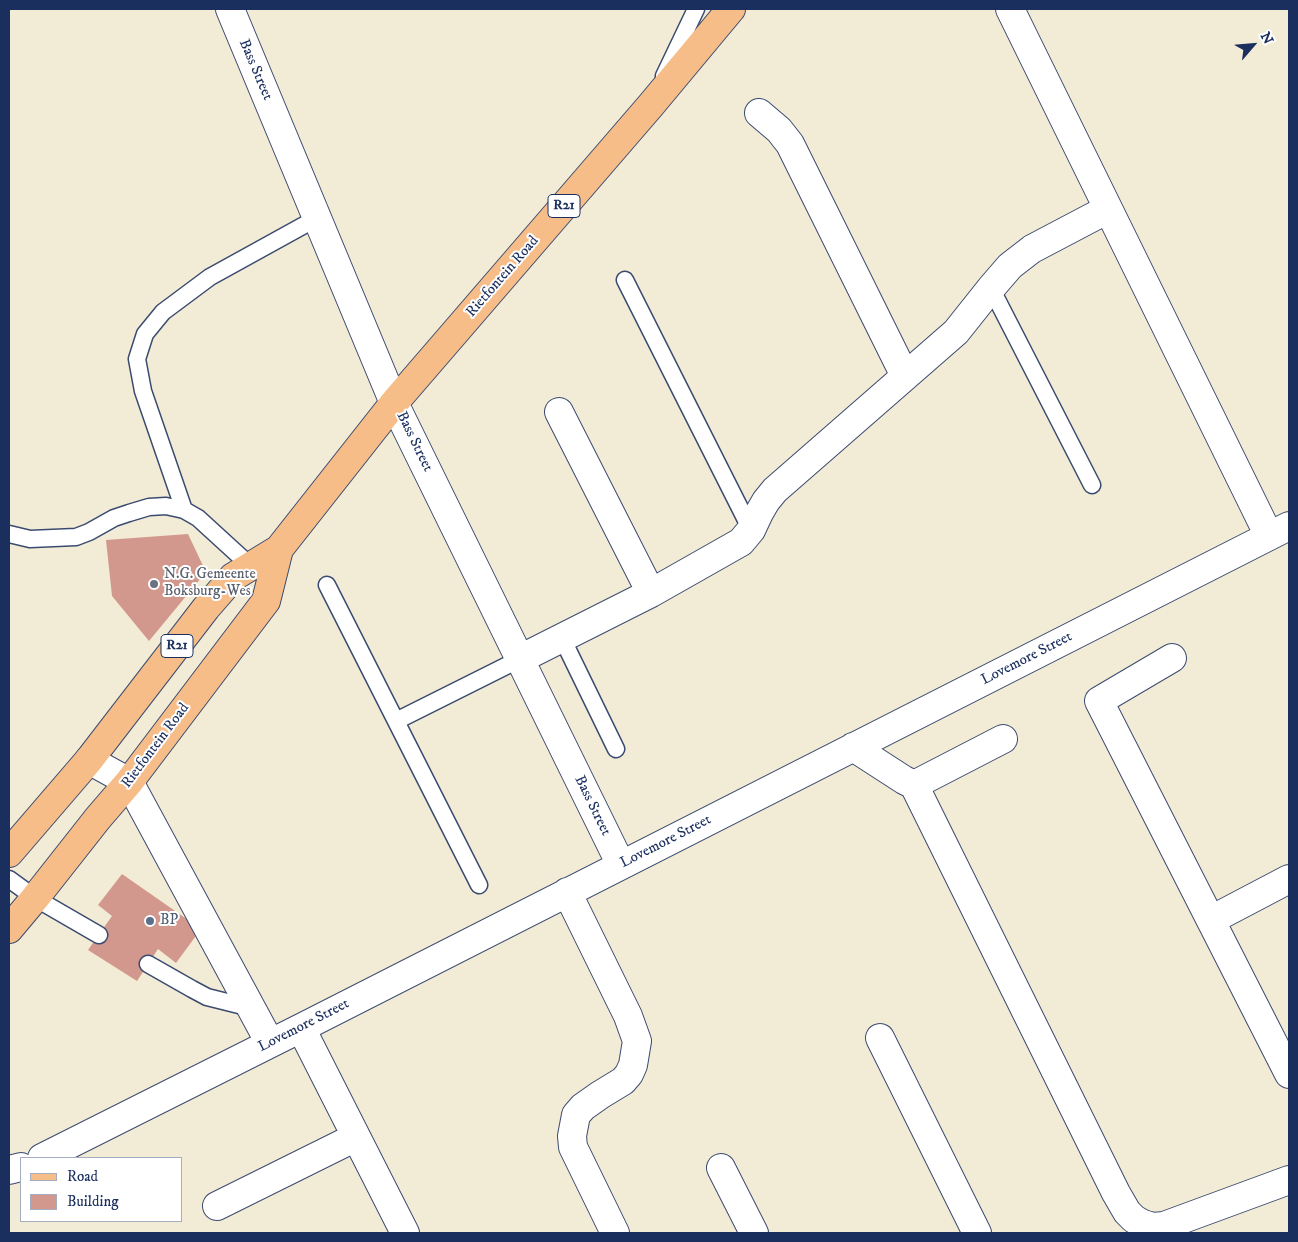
<!DOCTYPE html>
<style>
body{margin:0}
#map{position:relative;width:1298px;height:1242px;overflow:hidden;background:#f2ebd5;font-family:"IM FELL DW Pica",serif}
canvas{display:block}
.frame{position:absolute;inset:0;border:10px solid #1b2f5e;pointer-events:none}
.legend{position:absolute;left:20px;top:1157px;width:162px;height:65px;box-sizing:border-box;background:#fff;border:1px solid #a4acbf;margin:0;padding:6px 9px;list-style:none;font-size:15px;color:#1b2f5e}
.legend li{display:flex;align-items:center;gap:10px;height:25px}
.legend b{width:25px;border:1px solid #a4acbf}
.north{position:absolute;left:1228px;top:20px;width:50px;height:50px;-webkit-text-stroke:4px #fff;paint-order:stroke;rotate:63deg;font-size:14px;font-weight:700;line-height:20px;text-align:center;color:#1b2f5e}
.north::after{content:'';display:block;margin:auto;width:18px;height:22px;background:#1b2f5e;clip-path:polygon(50% 0,100% 100%,50% 72%,0 100%)}
</style>
<div id="map">
<canvas width="1298" height="1242"></canvas>
<div class="frame"></div>
<ul class="legend">
<li><b style="height:6px;background:#f7bd88"></b>Road</li>
<li><b style="height:14px;background:#d2988d"></b>Building</li>
</ul>
<div class="north">N</div>
</div>
<script>
const g = document.querySelector('canvas').getContext('2d');
g.lineJoin = 'round';
function fill(path, color) { g.fillStyle = color; g.fill(path, 'evenodd'); }
const shape = rows => new Path2D(rows.map(r => 'M' + r).join(''));
function strokePath(path, color, width, dash) { g.strokeStyle = color; g.lineWidth = width; g.lineCap = dash ? 'butt' : 'round'; g.setLineDash(dash || []); g.stroke(path); }
function label(font, color, halo, rows, align = 'center') {
  g.font = font + ' "IM FELL DW Pica",serif'; g.lineWidth = 4; g.setLineDash([]); g.textBaseline = 'middle'; g.strokeStyle = halo; g.fillStyle = color; for (const [text, x, y, turn = 0] of rows) {
    g.save(); g.translate(x, y); g.rotate((+turn || 0) * Math.PI / 180); g.textAlign = isNaN(turn) ? turn : align; if (halo) g.strokeText(text, 0, 0); g.fillText(text, 0, 0); g.restore();
  }
}
fill(shape([
 [188,534,206,572,149,641,112,596,106,540],
 [122,874,201,929,176,963,158,949,137,981,88,950,112,916,98,905]
]), '#d2988d');
const lane = shape([
 [664,76,696,9],
 [625,280,751,530],
 [991,288,1092,485],
 [184,510,143,391,137,359,145,334,163,312,210,277,317,218],
 [9,534,30,539,76,537,89,532,114,518,129,513,149,507,166,506,184,510,198,518,256,571],
 [327,585,479,885],
 [562,638,616,749],
 [396,721,520,659],
 [9,879,35,898,99,935],
 [148,964,192,989,207,997,251,1008]
]);
const street = shape([
 [230,9,394,403,621,865],
 [1010,9,1269,536],
 [759,113,779,130,790,144,905,376],
 [559,412,651,593],
 [1172,658,1099,701,1289,1074],
 [520,659,651,593,741,542,751,530,759,513,766,501,775,490,956,332,991,288,1010,266,1032,249,1108,209],
 [853,747,904,780,914,785,1116,1193,1127,1212,1134,1219,1143,1224,1153,1227,1164,1226,1289,1180],
 [89,760,129,782,270,1043],
 [914,785,1003,739],
 [567,892,628,1016,637,1041,633,1065,629,1074,623,1081,600,1095,583,1107,576,1115,572,1136,573,1147,615,1233],
 [1211,920,1289,879],
 [301,1028,405,1233],
 [880,1038,977,1233],
 [42,1158,301,1028,1289,526],
 [721,1168,754,1233],
 [9,1170,21,1167],
 [217,1206,356,1137]
]);
const primary = shape([
 [9,853,89,760,206,608,233,577,279,549,394,403,651,105,731,9],
 [9,929,35,898,98,818,129,782,266,601,279,549]
]);
strokePath(lane, '#3b4b70', 19);
strokePath(street, '#3b4b70', 30);
strokePath(primary, '#3b4b70', 30);
strokePath(lane, '#fff', 16);
strokePath(street, '#fff', 28);
strokePath(primary, '#f7bd88', 28);
for (const [x, y, r, color] of [
 [154,584,5,"#6b7280"],
 [150,921,5,"#5c6f8a"]
]) { const dot = new Path2D(); dot.arc(x, y, r, 0, 2 * Math.PI); g.fillStyle = color; g.fill(dot); strokePath(dot, '#fff', 2); }
for (const [x, y, w] of [
 [564,206,32],
 [177,646,32]
]) { const box = new Path2D(); box.roundRect(x - w / 2, y - 11.5, w, 23, 4); g.fillStyle = '#fff'; g.fill(box); strokePath(box, '#1b2f5e', 1); }
label('bold 14px', '#1b2f5e', null, [
 ["R21",564,206],
 ["R21",177,646]
]);
label('15px', '#1b2f5e', '#fff', [
 ["Bass Street",255,70,67],
 ["Rietfontein Road",503,277,-49],
 ["Bass Street",414,442,64],
 ["Lovemore Street",1027,659,-27],
 ["Rietfontein Road",156,746,-53],
 ["Bass Street",592,806,64],
 ["Lovemore Street",666,842,-27],
 ["Lovemore Street",304,1026,-27]
]);
label('15px', '#5b616d', '#fff', [
 ["N.G. Gemeente",164,575],
 ["Boksburg-Wes",164,592]
], 'left');
label('15px', '#4e5e75', '#fff', [
 ["BP",160,921]
], 'left');
</script>
